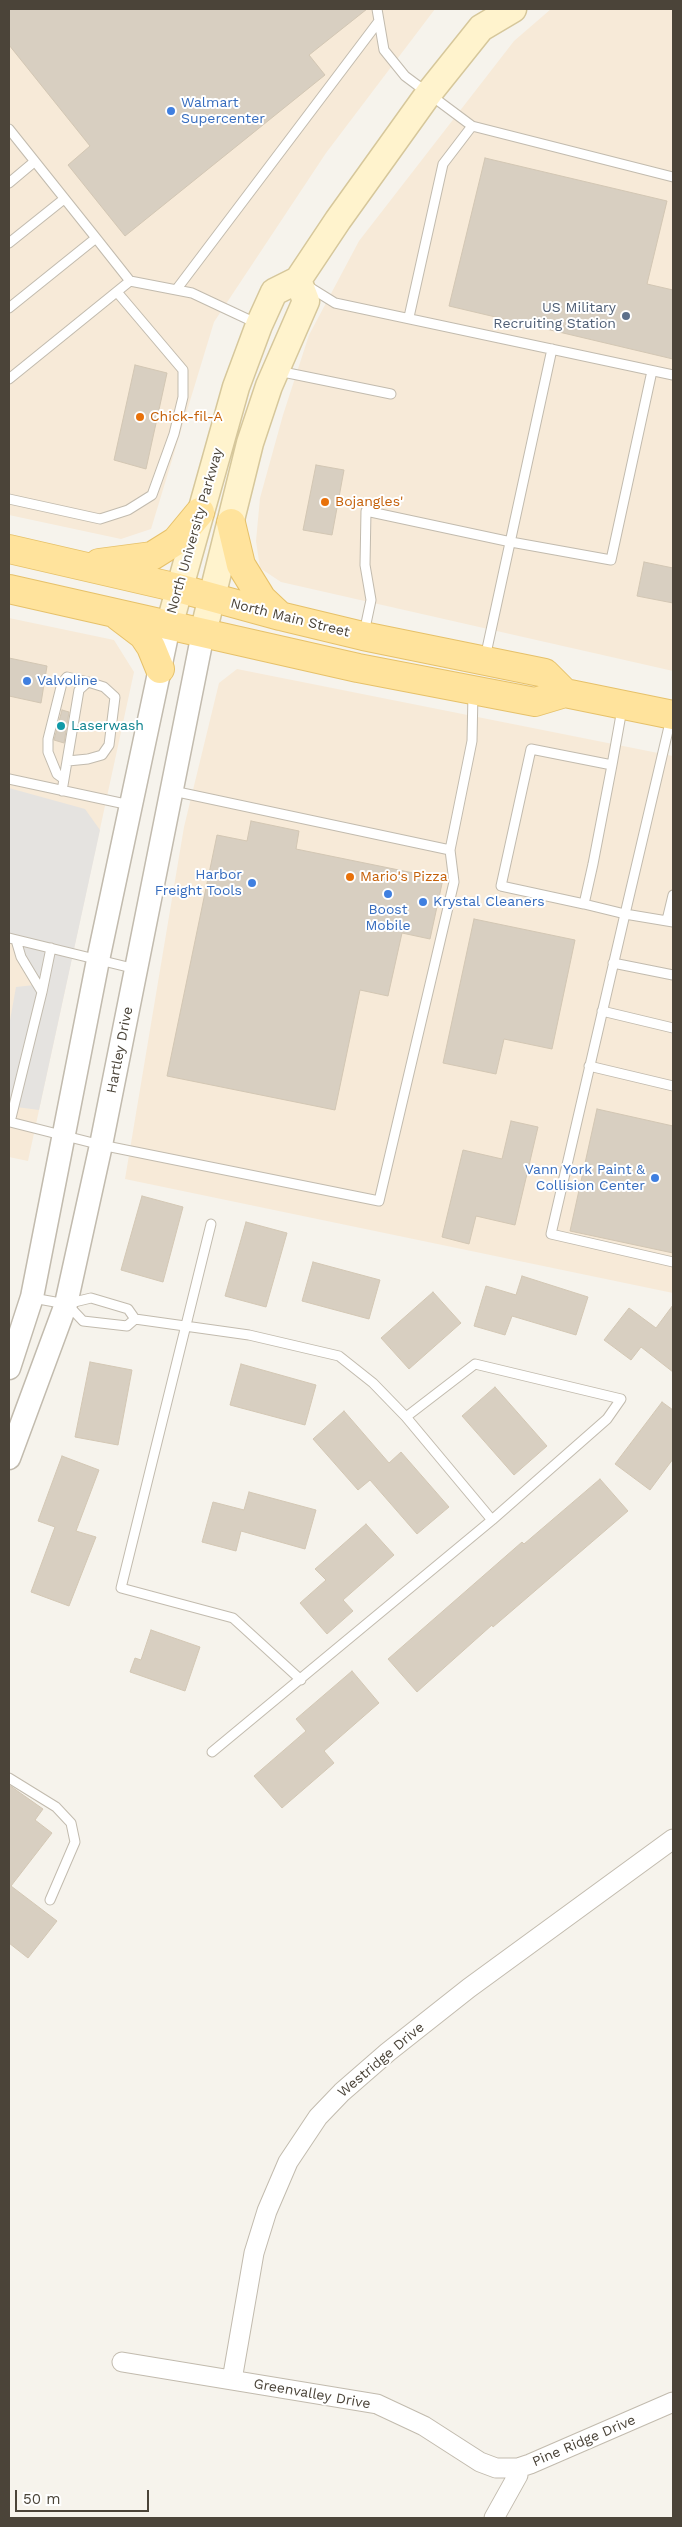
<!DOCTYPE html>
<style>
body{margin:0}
#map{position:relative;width:682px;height:2527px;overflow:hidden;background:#f6f3ec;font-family:"Work Sans",sans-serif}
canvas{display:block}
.frame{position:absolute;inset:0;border:10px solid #4b4439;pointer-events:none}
.scale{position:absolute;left:15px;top:2490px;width:134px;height:22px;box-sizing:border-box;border:2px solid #4b4439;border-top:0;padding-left:6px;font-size:15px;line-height:18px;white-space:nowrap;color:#4b4439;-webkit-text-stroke:4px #fff;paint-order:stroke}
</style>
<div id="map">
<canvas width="682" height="2527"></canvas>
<div class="frame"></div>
<div class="scale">50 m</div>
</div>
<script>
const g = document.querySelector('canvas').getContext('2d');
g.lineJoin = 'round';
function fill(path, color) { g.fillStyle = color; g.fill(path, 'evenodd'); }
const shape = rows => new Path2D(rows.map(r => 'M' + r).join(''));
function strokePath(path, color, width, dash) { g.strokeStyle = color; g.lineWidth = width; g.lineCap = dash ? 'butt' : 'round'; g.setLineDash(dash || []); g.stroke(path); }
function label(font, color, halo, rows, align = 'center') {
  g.font = font + ' "Work Sans",sans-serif'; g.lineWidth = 4; g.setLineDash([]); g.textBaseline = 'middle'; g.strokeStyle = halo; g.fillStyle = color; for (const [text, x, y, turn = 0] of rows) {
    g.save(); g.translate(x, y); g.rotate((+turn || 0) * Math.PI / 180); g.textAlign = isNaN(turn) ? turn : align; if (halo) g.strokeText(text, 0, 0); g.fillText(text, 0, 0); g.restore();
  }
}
fill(shape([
 [9,9,435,9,326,153,214,322,151,529,121,539,9,515],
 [551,9,673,9,673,671,281,582,260,568,256,541,260,498,283,415,309,335,359,241,514,41],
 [9,618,114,640,134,672,28,1161,9,1157],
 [237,669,673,756,673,1293,125,1179,184,827,219,683]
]), '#f7ead8');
fill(shape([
 [9,788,85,809,100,830,39,1110,9,1106,9,1026,16,987,34,985,14,941,9,939]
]), '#e5e3e0');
const building = shape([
 [9,9,367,9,309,55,325,75,125,236,68,165,90,146,9,45,9,9],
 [485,158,667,201,647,284,673,290,673,359,449,306,485,158],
 [135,365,167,373,146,469,114,460,135,365],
 [316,465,344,470,332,535,303,530,316,465],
 [644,562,673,568,673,603,637,596,644,562],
 [9,658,47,666,41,703,9,696,9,658],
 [62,710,69,712,64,743,54,740,62,710],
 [251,821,299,831,296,849,443,879,430,939,402,933,388,996,360,990,335,1110,167,1076,217,835,247,841,251,821],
 [474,919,575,940,552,1049,504,1039,496,1074,443,1063,474,919],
 [597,1109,673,1126,673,1253,570,1231,597,1109],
 [511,1121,538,1127,515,1225,476,1216,469,1244,442,1237,463,1150,502,1159,511,1121],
 [142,1196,183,1207,163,1282,121,1270,142,1196],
 [246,1222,287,1233,266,1307,225,1296,246,1222],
 [313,1262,380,1280,369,1319,302,1301,313,1262],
 [522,1276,588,1297,576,1335,512,1316,505,1335,474,1326,486,1286,516,1295,522,1276],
 [433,1292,461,1323,409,1369,381,1338,433,1292],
 [673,1305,673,1372,641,1347,631,1360,604,1340,629,1308,656,1328,673,1305],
 [90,1362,132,1370,118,1445,75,1437,90,1362],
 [241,1364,316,1385,305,1425,230,1405,241,1364],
 [495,1387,547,1446,514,1475,462,1416,495,1387],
 [662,1402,673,1410,673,1459,650,1490,615,1464,662,1402],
 [344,1411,389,1463,401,1452,449,1507,417,1534,370,1480,358,1490,313,1439,344,1411],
 [62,1456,99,1470,76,1531,96,1537,69,1606,31,1592,55,1527,38,1521,62,1456],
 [600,1479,628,1511,493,1627,492,1625,417,1692,388,1659,522,1542,524,1544,600,1479],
 [249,1492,316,1510,305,1549,241,1531,236,1551,202,1542,213,1502,244,1510,249,1492],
 [366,1524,394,1555,343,1600,353,1611,327,1634,300,1603,326,1580,315,1569,366,1524],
 [151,1630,200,1647,185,1691,130,1672,135,1658,141,1660,151,1630],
 [352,1671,379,1703,324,1751,334,1763,282,1808,254,1776,306,1731,296,1719,352,1671],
 [9,1785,43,1809,35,1820,52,1833,11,1886,57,1921,28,1958,9,1943,9,1785]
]);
fill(building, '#d8cfc1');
strokePath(building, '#d3c7b4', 1);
const service = shape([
 [377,9,384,50,405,76,472,126,673,177],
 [9,129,96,238,9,308],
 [9,183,34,162],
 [96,238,130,281],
 [9,243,64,199],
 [306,285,335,303,673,375],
 [176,290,379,21],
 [409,317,443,164,472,126],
 [278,371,391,394],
 [9,379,130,281,192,293,258,324],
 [9,499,100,519,128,510,152,495,174,434,183,397,183,370,117,292],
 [364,633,371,600,365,565,366,511,511,542,611,560,652,371],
 [485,658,552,349],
 [612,765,531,749,501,886,584,904,593,864,612,765,622,709],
 [9,779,130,805],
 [64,779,57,774,48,752,48,739,62,683,67,677,88,682],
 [62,791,79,690,88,682,104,687,115,697,109,745,102,755,88,759,68,761],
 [173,791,450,850,472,741,473,693],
 [584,904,625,914,671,718],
 [667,920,673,895],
 [673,922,625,914,551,1234,673,1262],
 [9,938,136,969],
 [16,940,21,957,42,992],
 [51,948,42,992,10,1122,101,1145,379,1201,454,882,450,850],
 [613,963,673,975],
 [602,1011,673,1028],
 [589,1066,673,1086],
 [211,1224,121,1588,233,1618,301,1680],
 [33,1298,66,1304,91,1298,128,1309,135,1319,249,1335,339,1356,373,1383,406,1417,492,1520,607,1419,621,1399,475,1364,406,1417],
 [67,1304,83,1321,127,1326,135,1319],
 [212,1752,492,1520],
 [9,1778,56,1807,71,1823,75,1842,50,1900]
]);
const minor = shape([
 [122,2362,377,2404,424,2426,480,2462,496,2468,518,2468,530,2464,673,2402],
 [232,2380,254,2253,267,2211,288,2162,318,2117,342,2092,388,2052,469,1988,673,1839],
 [494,2518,518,2475,518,2468]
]);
const tertiary = shape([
 [9,1368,32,1297,98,960,169,626],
 [9,1458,66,1304,101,1145,203,633]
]);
const secondary = shape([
 [169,626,236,387,259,325,274,292,298,280,338,220,429,93,481,28,513,9],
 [203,633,250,443,269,386,306,301,298,280]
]);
const primary = shape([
 [231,523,241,565,262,599,280,616],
 [9,549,178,588,280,616,363,636,545,673,565,693,673,715],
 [99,563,152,556,176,541,200,512],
 [9,589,358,668,535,702,565,693],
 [118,616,143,635,151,647,160,669]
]);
strokePath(service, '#c2bbae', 11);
strokePath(minor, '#c2bbae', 21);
strokePath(tertiary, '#c2bbae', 25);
strokePath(secondary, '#d6c79b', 29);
strokePath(primary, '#e6c16a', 30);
strokePath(service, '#fff', 9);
strokePath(minor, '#fff', 19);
strokePath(tertiary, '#fff', 22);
strokePath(secondary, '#fff3cd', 26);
strokePath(primary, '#ffe39c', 28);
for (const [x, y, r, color] of [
 [171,111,5,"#3f7fe0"],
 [626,316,5,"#5c6f8a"],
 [140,417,5,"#e8710a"],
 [325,502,5,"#e8710a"],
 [27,681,5,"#3f7fe0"],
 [61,726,5,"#0f9aa8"],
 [350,877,5,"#e8710a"],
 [252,883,5,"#3f7fe0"],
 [388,894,5,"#3f7fe0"],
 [423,902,5,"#3f7fe0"],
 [655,1178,5,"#3f7fe0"]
]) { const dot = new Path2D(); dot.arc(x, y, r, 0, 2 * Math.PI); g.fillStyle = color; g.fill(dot); strokePath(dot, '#fff', 2); }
label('14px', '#366cbe', '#fff', [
 ["Walmart",181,103],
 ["Supercenter",181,119],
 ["Valvoline",37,681],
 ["Harbor",242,875,"right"],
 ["Freight Tools",242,891,"right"],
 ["Krystal Cleaners",433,902],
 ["Boost",388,910,"center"],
 ["Mobile",388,926,"center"],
 ["Vann York Paint &",645,1170,"right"],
 ["Collision Center",645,1186,"right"]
], 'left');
label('14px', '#4e5e75', '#fff', [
 ["US Military",616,308],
 ["Recruiting Station",616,324]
], 'right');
label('14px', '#c56008', '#fff', [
 ["Chick-fil-A",150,417],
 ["Bojangles'",335,502],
 ["Mario's Pizza",360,877]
], 'left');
label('14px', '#4b4439', '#fff', [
 ["North University Parkway",195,531,-74],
 ["North Main Street",290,618,14],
 ["Hartley Drive",120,1050,-79],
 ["Westridge Drive",381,2060,-40],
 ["Greenvalley Drive",312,2394,10],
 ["Pine Ridge Drive",584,2441,-23]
]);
label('14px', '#0d838f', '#fff', [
 ["Laserwash",71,726]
], 'left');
</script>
